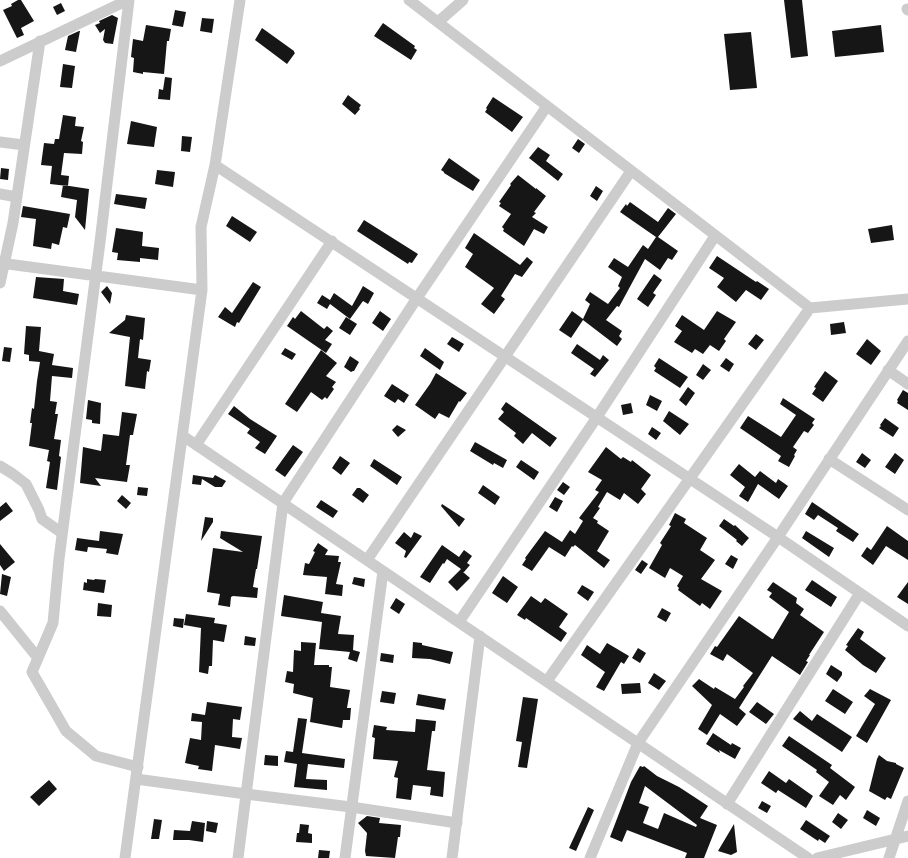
<!DOCTYPE html>
<style>
body{margin:0}
canvas{display:block;background:#fff}
</style>
<canvas width="908" height="858"></canvas>
<script>
const g = document.querySelector('canvas').getContext('2d');
g.lineJoin = 'round';
function fill(path, color) { g.fillStyle = color; g.fill(path, 'evenodd'); }
const shape = rows => new Path2D(rows.map(r => 'M' + r).join(''));
function strokePath(path, color, width, dash) { g.strokeStyle = color; g.lineWidth = width; g.lineCap = dash ? 'butt' : 'round'; g.setLineDash(dash || []); g.stroke(path); }
fill(shape([
 [18,0,21,0,34,21,21,28,24,35,17,38,3,10,12,6,11,4],
 [784,0,802,0,808,56,791,58],
 [61,3,65,11,57,15,53,7],
 [175,10,186,12,183,27,172,25],
 [112,15,118,18,113,44,105,43,103,40,105,29,100,33,95,25,100,23,99,21],
 [202,18,214,19,212,33,200,31],
 [383,23,415,46,414,48,417,50,411,60,374,36],
 [146,25,171,29,169,41,167,41,164,74,143,72,143,74,133,72,134,58,131,57,133,39,143,41],
 [881,25,884,52,835,57,832,31],
 [262,28,294,51,294,52,295,53,287,64,255,40],
 [79,31,80,31,76,52,65,50,68,36],
 [751,32,757,88,730,90,724,34],
 [63,64,75,66,72,88,60,87],
 [165,77,172,78,170,100,158,99,159,89,163,90],
 [348,95,361,105,359,108,360,109,355,115,342,104],
 [493,97,523,117,512,132,485,112,487,109,486,108],
 [63,115,76,117,75,126,84,127,81,141,83,142,82,154,64,153,61,175,69,176,68,186,50,184,52,166,41,165,44,143,54,144,55,139,59,139],
 [131,121,157,127,154,147,127,144],
 [182,136,192,137,190,152,181,151],
 [578,139,585,144,579,153,572,148],
 [538,147,550,155,546,161,563,174,558,181,529,158],
 [449,158,480,180,473,191,444,173,444,172,441,170],
 [1,168,9,169,8,180,0,179],
 [157,170,175,172,173,187,155,184],
 [518,175,536,189,536,188,546,196,534,212,536,213,532,217,548,227,544,234,534,229,524,246,503,231,504,229,502,227,511,214,499,206,501,203,499,202,511,185,510,184],
 [63,185,89,189,85,230,75,217,77,200,61,197],
 [596,186,603,191,597,201,590,196],
 [116,194,147,198,145,209,114,204],
 [630,202,658,222,668,208,676,214,658,237,678,251,672,260,668,258,660,270,645,259,619,307,617,306,606,320,622,331,619,336,622,339,617,346,583,320,571,338,559,330,572,311,583,319,590,304,585,300,590,292,608,304,620,288,618,286,622,277,608,267,614,258,628,267,643,245,648,249,656,237,620,212,626,204,627,206],
 [23,206,70,214,67,228,63,227,59,245,52,243,51,249,33,246,36,219,21,217],
 [232,216,257,232,250,242,226,226],
 [364,220,418,254,412,263,409,262,408,264,357,231],
 [892,225,894,240,871,243,868,229],
 [116,228,143,232,142,246,159,248,158,260,140,258,140,262,117,260,118,253,112,252],
 [474,233,520,265,527,257,533,262,522,277,515,274,501,296,505,299,494,314,481,304,494,288,465,267,473,254,465,248],
 [717,256,756,282,757,281,769,289,761,300,746,290,736,302,717,287,724,278,709,268],
 [654,274,662,280,653,293,656,295,648,307,637,299],
 [36,277,64,279,63,291,79,294,77,305,33,298],
 [253,282,261,287,239,323,237,322,235,327,218,317,225,307,232,313],
 [107,286,112,293,110,304,101,292],
 [363,286,374,293,368,304,363,301,350,319,330,304,327,309,317,303,322,295,330,300,334,293,352,306],
 [301,311,324,329,327,326,333,331,325,340,332,344,326,353,287,326,293,317,295,319],
 [380,311,391,319,383,331,372,323],
 [717,311,736,322,724,339,726,341,719,351,710,345,703,354,695,349,692,353,674,342,682,331,675,326,682,315,704,330],
 [126,315,145,318,143,340,140,339,138,358,151,360,149,372,147,371,145,389,125,386,130,337,109,333,125,320],
 [346,317,357,324,350,335,339,328],
 [844,322,846,333,831,335,830,324],
 [26,326,41,327,39,351,54,354,52,365,73,368,72,378,52,376,50,401,57,402,55,414,58,414,54,439,61,440,59,456,61,457,57,490,46,488,50,462,47,461,49,450,29,446,32,423,30,423,32,408,34,409,37,381,40,362,29,361,29,355,24,354],
 [756,334,764,340,756,350,748,344],
 [452,337,464,344,459,352,447,344],
 [867,339,881,351,871,365,856,354],
 [577,344,600,360,603,355,609,360,595,377,590,374,594,369,571,353],
 [4,347,12,348,10,362,2,361],
 [285,348,296,354,292,360,281,354],
 [425,348,444,362,440,370,420,356],
 [321,350,337,363,326,376,336,382,332,387,334,389,327,399,325,397,322,400,311,392,297,412,285,404],
 [350,356,359,362,354,371,353,371,351,372,344,367],
 [659,358,688,377,680,388,654,371,656,368,654,366],
 [726,358,734,364,729,372,720,366],
 [703,364,711,370,703,380,696,375],
 [825,371,838,381,823,402,812,394,816,388,814,387],
 [436,373,467,393,460,402,459,401,449,418,439,413,435,419,415,405,430,384],
 [392,384,409,395,404,403,398,399,395,403,384,396],
 [688,387,695,393,686,406,679,400],
 [903,390,908,393,908,410,897,403,898,401,897,400],
 [650,395,662,401,657,411,646,405],
 [783,398,815,419,812,423,814,425,808,433,804,431,793,447,797,450,794,455,795,456,789,467,778,461,781,456,740,428,748,416,781,437,796,415,780,404],
 [88,400,101,403,100,424,92,423,92,420,86,419],
 [506,402,557,438,550,447,532,433,523,444,514,436,516,433,498,419,504,412,501,409],
 [631,403,633,413,623,415,621,405],
 [234,406,250,419,277,436,265,454,255,448,260,442,247,433,250,429,228,414],
 [669,411,689,424,680,435,663,421],
 [122,412,137,414,133,435,130,435,126,465,130,465,127,482,95,478,101,486,80,483,83,447,101,451,103,434,119,436],
 [885,418,899,428,893,437,879,428,881,426,880,425],
 [397,425,406,430,398,437,392,430],
 [652,427,661,433,656,440,648,434],
 [475,442,507,460,503,468,494,463,493,465,470,451],
 [293,445,303,452,285,477,275,470],
 [606,447,621,459,623,457,631,462,632,460,651,475,641,489,646,494,638,504,624,493,620,500,607,492,598,507,600,508,593,518,598,521,597,523,609,531,597,551,610,560,604,568,575,545,573,547,572,546,565,557,549,547,532,571,522,565,526,559,525,558,545,531,562,542,570,530,575,534,583,521,579,518,599,492,595,490,602,480,588,472],
 [862,453,871,460,865,468,856,462],
 [895,453,904,460,895,474,885,467],
 [340,456,350,463,341,475,332,468],
 [374,459,402,477,397,485,370,466],
 [521,460,539,472,534,480,516,467],
 [739,464,755,477,760,471,776,483,778,479,788,486,779,499,758,484,748,502,739,496,745,487,730,475],
 [193,475,213,478,215,475,226,481,222,487,215,487,202,479,201,485,192,484],
 [563,482,570,487,564,495,557,490],
 [483,485,500,497,495,505,478,493],
 [138,487,148,488,147,496,137,495],
 [357,488,360,488,369,495,363,503,352,495],
 [122,495,131,503,126,509,117,501],
 [555,497,563,501,557,512,549,507],
 [321,500,338,511,333,518,316,507],
 [6,502,13,511,0,521,0,507],
 [812,502,859,534,853,542,836,531,838,528,818,515,814,520,805,514],
 [442,504,465,519,459,527,441,506],
 [675,513,686,519,684,523,707,538,700,550,715,560,701,579,722,591,710,609,702,603,700,606,678,590,679,588,677,586,683,576,670,568,665,578,649,568,662,545,660,543,671,526,669,525],
 [205,517,213,518,213,522,201,541],
 [724,519,734,526,735,525,749,538,742,546,736,541,737,540,719,526],
 [887,526,908,541,908,560,886,546,873,565,861,556,867,547,871,550],
 [100,531,123,534,118,555,106,553,107,549,88,547,87,552,75,550,77,538,99,541],
 [221,531,262,536,257,569,256,569,253,587,258,588,257,598,233,596,231,597,230,607,218,605,220,594,207,592,213,548,243,552,220,538],
 [806,531,834,548,829,557,802,538],
 [404,532,411,538,414,532,422,536,406,558,404,557,406,551,395,543],
 [318,543,328,550,325,555,339,556,338,562,341,562,336,584,343,585,342,596,325,594,327,577,303,575,305,563,309,564,315,552,313,551],
 [0,544,15,562,4,571,0,565],
 [442,545,459,557,464,550,472,556,467,563,470,565,464,572,463,572,470,578,457,591,448,582,461,569,447,559,444,564,443,563,430,583,420,577],
 [731,555,738,559,733,569,725,564],
 [642,560,648,564,641,574,635,570],
 [2,574,11,577,7,596,0,594],
 [503,576,518,587,507,603,492,593],
 [354,577,365,579,364,587,352,584],
 [87,579,94,580,95,579,106,580,104,593,83,590,84,582,87,583],
 [812,580,837,597,831,607,805,590],
 [773,582,797,598,796,603,804,609,800,615,824,632,809,655,810,655,806,661,808,662,800,675,772,656,739,708,746,714,737,726,720,714,707,735,698,729,712,705,692,686,699,679,714,689,715,687,735,699,744,687,743,686,753,673,727,654,723,661,710,654,715,646,717,647,739,616,772,639,773,639,789,612,769,597,772,593,767,590],
 [908,582,908,604,897,597],
 [582,585,594,592,588,601,577,593],
 [284,595,323,602,321,613,341,616,338,634,354,635,353,650,360,652,357,662,348,659,350,652,319,649,322,622,281,616],
 [531,596,541,603,545,598,568,614,559,627,567,633,561,642,526,618,525,620,517,615],
 [396,598,405,604,399,614,390,608],
 [98,603,112,605,111,617,97,616],
 [662,608,671,613,666,622,657,617],
 [186,614,215,618,214,623,227,625,224,642,213,640,212,666,209,666,208,674,199,672,201,628,184,625],
 [174,618,184,619,183,628,173,626],
 [858,628,864,632,860,639,886,658,876,673,863,665,845,650,848,646,846,645],
 [245,636,256,638,255,646,244,645],
 [301,642,316,643,314,665,329,665,329,667,332,667,330,687,350,690,347,708,351,708,350,720,343,720,342,728,310,722,313,698,293,693,294,684,285,682,287,671,293,672,294,650,301,651],
 [413,642,422,643,422,645,453,652,450,664,430,659,412,658],
 [607,643,629,656,624,664,621,662,604,691,596,687,605,672,581,655,587,645,600,654],
 [638,648,646,653,640,663,632,658],
 [381,653,394,655,393,663,380,661],
 [831,665,842,672,842,675,837,682,826,674],
 [654,673,666,681,659,690,648,683],
 [640,683,641,693,622,694,621,684],
 [833,689,853,702,845,714,825,701],
 [870,689,891,700,867,743,856,736,875,704,864,696],
 [382,691,396,693,394,704,380,702],
 [418,694,446,699,444,710,416,705],
 [523,697,538,699,527,768,518,767,522,742,516,741],
 [207,702,242,707,240,720,233,719,232,737,242,738,240,749,215,745,212,771,198,769,199,766,185,763,190,738,201,740,202,722,191,721,192,713,205,715],
 [757,702,774,714,766,724,749,712],
 [800,711,812,721,817,714,852,737,842,752,793,719],
 [298,718,307,719,302,753,345,759,344,768,308,764,306,779,327,780,327,790,294,787,297,764,284,762,286,751,293,752],
 [416,719,436,721,435,731,432,731,427,770,445,772,443,797,430,795,431,787,413,785,411,800,396,798,398,778,394,777,398,761,373,759,375,738,372,737,374,725,387,727,386,730,415,732],
 [713,733,731,745,732,743,741,748,735,759,719,750,720,753,706,744],
 [789,736,832,765,830,768,855,787,846,800,840,795,833,805,819,796,829,782,816,772,817,770,782,746],
 [265,755,278,756,278,766,264,765],
 [879,755,887,761,896,763,896,764,904,768,891,799,887,797,885,800,869,791,877,759],
 [640,766,643,767,644,766,657,776,679,787,708,806,700,818,717,825,704,858,685,858,687,853,627,830,622,842,610,837,631,782],
 [645,786,697,825,696,827,664,813,658,829,643,823,649,807,639,803],
 [769,771,786,783,789,779,813,796,806,808,778,790,776,793,761,783],
 [49,780,57,789,39,806,30,797],
 [762,801,771,806,767,813,758,808],
 [588,807,594,810,576,851,569,848],
 [867,810,880,818,876,826,863,818],
 [838,813,848,820,841,829,832,822],
 [367,816,380,818,379,823,401,825,400,837,398,837,395,858,366,856,365,851,367,833,358,823],
 [154,819,162,820,159,839,151,839],
 [806,820,830,836,825,843,819,839,818,841,800,829],
 [192,821,205,823,203,842,189,840,173,840,174,830,190,831],
 [207,821,218,823,216,833,206,831],
 [300,824,309,825,308,833,312,834,312,843,296,842,297,833,299,833],
 [734,824,737,852,731,855,718,851],
 [319,850,330,851,329,858,318,858]
]), '#161616');
strokePath(shape([
 [129,0,100,242,59,559,53,623,32,672,66,731,96,756,138,767],
 [409,0,810,308,908,299],
 [907,9,908,10],
 [438,22,463,0],
 [0,61,128,0],
 [0,142,24,145],
 [215,165,778,537,908,626],
 [0,194,17,197],
 [0,263,202,290],
 [0,283,13,223,40,41],
 [888,370,908,384],
 [183,436,808,858],
 [196,445,332,241],
 [829,459,908,510],
 [0,466,13,474,26,484,39,510,42,519,62,533],
 [367,560,631,171],
 [0,611,38,658],
 [459,622,597,417,715,236],
 [547,681,810,308],
 [136,779,246,794,351,807,457,823],
 [727,804,860,593],
 [125,858,202,290,201,227,215,165,240,0],
 [238,858,283,503,417,298,547,106],
 [345,858,383,571],
 [452,858,480,636],
 [590,858,638,743,778,537,908,341],
 [817,858,908,836],
 [889,858,908,801]
]), '#ccc', 11);
</script>
